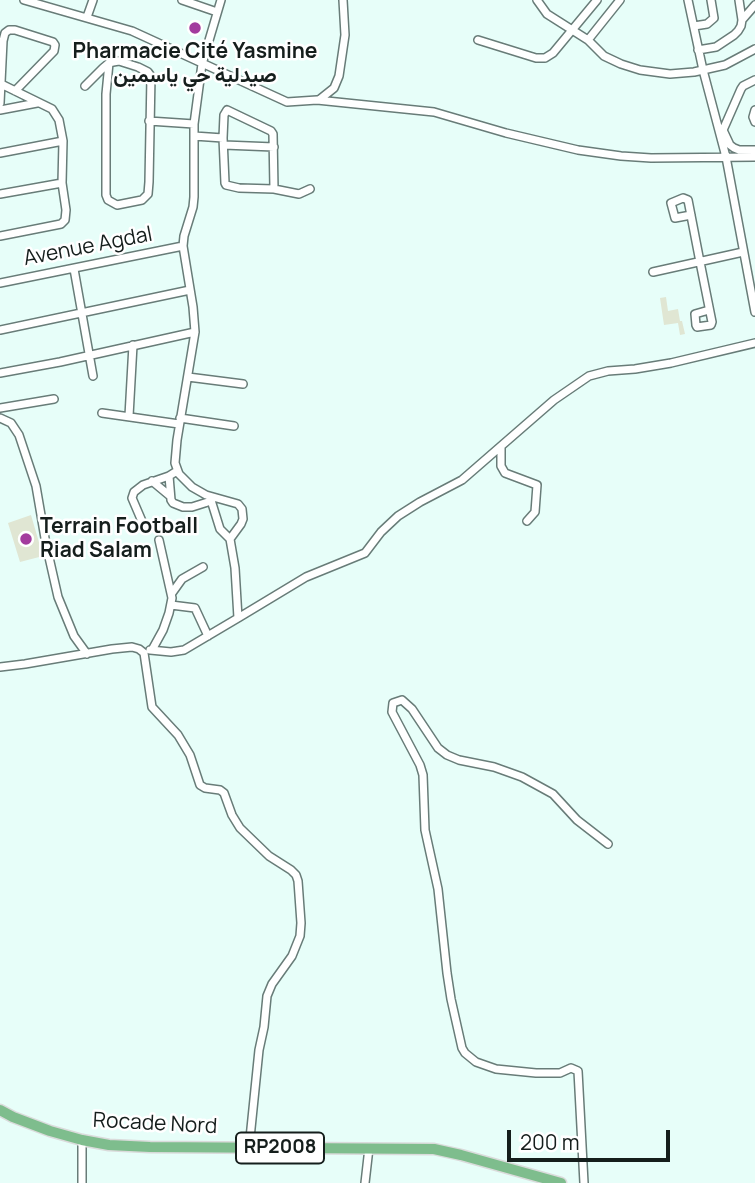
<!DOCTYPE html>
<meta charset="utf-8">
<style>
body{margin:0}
#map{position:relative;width:755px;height:1183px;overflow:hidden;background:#e7fef9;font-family:Manrope,sans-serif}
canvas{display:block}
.scale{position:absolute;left:507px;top:1130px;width:163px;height:32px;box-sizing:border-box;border:4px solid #151e1c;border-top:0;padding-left:9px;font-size:21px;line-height:24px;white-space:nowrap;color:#151e1c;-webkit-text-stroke:5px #fff;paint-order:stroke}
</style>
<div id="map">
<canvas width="755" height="1183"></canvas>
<div class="scale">200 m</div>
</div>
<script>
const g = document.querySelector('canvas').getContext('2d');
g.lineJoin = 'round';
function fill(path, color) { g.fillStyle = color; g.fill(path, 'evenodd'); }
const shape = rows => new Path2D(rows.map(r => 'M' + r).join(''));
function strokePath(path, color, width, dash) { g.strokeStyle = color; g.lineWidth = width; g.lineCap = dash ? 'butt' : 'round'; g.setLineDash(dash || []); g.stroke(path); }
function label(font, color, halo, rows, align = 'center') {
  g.font = font + ' Manrope,Vazirmatn,sans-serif'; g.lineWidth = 5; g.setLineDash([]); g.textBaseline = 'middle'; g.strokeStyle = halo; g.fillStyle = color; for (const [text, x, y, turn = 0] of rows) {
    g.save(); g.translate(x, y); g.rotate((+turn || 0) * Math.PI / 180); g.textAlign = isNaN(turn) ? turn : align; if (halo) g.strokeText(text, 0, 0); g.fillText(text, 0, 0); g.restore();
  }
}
fill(shape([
 [666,297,668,311,678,309,680,321,682,321,685,334,680,335,678,323,664,325,660,298],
 [31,515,43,556,20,562,8,523]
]), '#e0e6d3');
const minor = shape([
 [24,0,132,31,287,102,317,100,434,112,506,133,578,150,621,156,651,158,755,157],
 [182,0,217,12],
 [221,0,202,64,194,124,194,197,193,207,184,236,183,246,193,307,195,332,177,440,175,463,179,474,192,487,206,495,238,504,242,509,243,519,241,524,230,539,235,568,238,618,306,577,365,553,381,532,398,516,420,502,462,480,554,400,589,376,608,371,635,369,671,363,755,343],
 [537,0,547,14,588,40,604,56,621,64,640,70,670,74,694,72,725,65,755,49],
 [688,0,703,70,726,157,755,312],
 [739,0,742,20],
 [87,17,93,0],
 [694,26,707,24,714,18,711,0],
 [478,40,536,58,545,58,553,53,597,0],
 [588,40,620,0],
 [698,50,716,47,734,35,738,31,741,26,742,20,755,5],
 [755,80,743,86,741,89,723,130,730,145,734,148,739,150,755,150],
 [85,86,103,68,109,63,113,62,119,61,138,67,148,72,151,76,149,182,148,194,142,200,117,205,108,200,106,195,106,94,109,63],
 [319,100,334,88,339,76,345,35,343,0],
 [0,103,3,41,5,33,9,30,15,30,53,42,55,45,54,51,15,91],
 [0,110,37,103],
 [755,110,753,117,755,122],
 [149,121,194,124],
 [194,136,223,138],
 [224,145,274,147],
 [0,153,63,141],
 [274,189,273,134,271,131,227,110,224,115,223,138,225,183,226,185,239,188,274,189,299,194,310,189],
 [0,194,62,183],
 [691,215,675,218,671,203,683,198,688,200,700,262,712,322,711,325,697,327,696,325,695,314,709,310],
 [0,236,61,224,65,220,66,210,62,183,63,141,59,120,52,109,1,84],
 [74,269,93,376],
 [653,272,743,252],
 [0,283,183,246],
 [0,330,190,290],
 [0,373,60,362,195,332],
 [188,377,243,384],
 [0,408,54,399],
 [102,413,179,424],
 [129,416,133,345],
 [0,418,11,423,19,435,36,486,46,544,58,597,74,636,87,654],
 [180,418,234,426],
 [501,447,501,466,505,473,537,485,535,512,527,521],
 [177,471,169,476,171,500,173,503,183,507,192,507,211,501],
 [152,481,170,496],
 [210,497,220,529,230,539],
 [144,526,132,498,134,492,143,485,169,476],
 [172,593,182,579,203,567],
 [171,605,195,608,208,636],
 [150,650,171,652,184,650,238,618],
 [152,650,163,630,169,613,172,598,159,540],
 [0,667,25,664,112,649,132,647,139,649,144,653,152,707,178,735,190,755,200,785,205,788,220,790,224,793,232,815,240,828,269,856,291,870,296,875,298,881,301,923,300,936,292,956,272,984,267,996,264,1027,259,1050,249,1148],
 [82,1183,82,1140],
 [365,1183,369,1148],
 [584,1183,578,1071,571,1068,560,1073,536,1073,496,1069,476,1062,465,1053,462,1048,451,999,447,973,438,889,425,830,423,775,420,765,392,712,393,703,402,700,412,709,438,748,447,755,459,760,494,767,522,777,553,794,577,820,608,844]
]);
const highway = shape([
 [0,1110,13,1117,50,1131,82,1140,109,1145,150,1147,434,1149,461,1155,561,1183]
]);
strokePath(minor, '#687c78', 10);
strokePath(highway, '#dadbdb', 13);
strokePath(minor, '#fff', 7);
strokePath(highway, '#7ebd8d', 10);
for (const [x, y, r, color] of [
 [195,28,7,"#a33b9e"],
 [26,539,7,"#a33b9e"]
]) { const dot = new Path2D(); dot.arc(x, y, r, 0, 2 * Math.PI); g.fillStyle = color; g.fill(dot); strokePath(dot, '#fff', 2.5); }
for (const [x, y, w] of [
 [280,1148,88]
]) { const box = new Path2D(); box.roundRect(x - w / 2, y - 15.5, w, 31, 5); g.fillStyle = '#fff'; g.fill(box); strokePath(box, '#151e1c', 2); }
label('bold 19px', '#151e1c', null, [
 ["RP2008",280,1148]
]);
label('bold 21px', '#151e1c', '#fff', [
 ["Pharmacie Cité Yasmine",195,52],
 ["صيدلية حي ياسمين",195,76],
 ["Terrain Football",40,527,"left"],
 ["Riad Salam",40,551,"left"]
]);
label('21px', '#151e1c', '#fff', [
 ["Avenue Agdal",88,247,-11],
 ["Rocade Nord",155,1124,3]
]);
</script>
